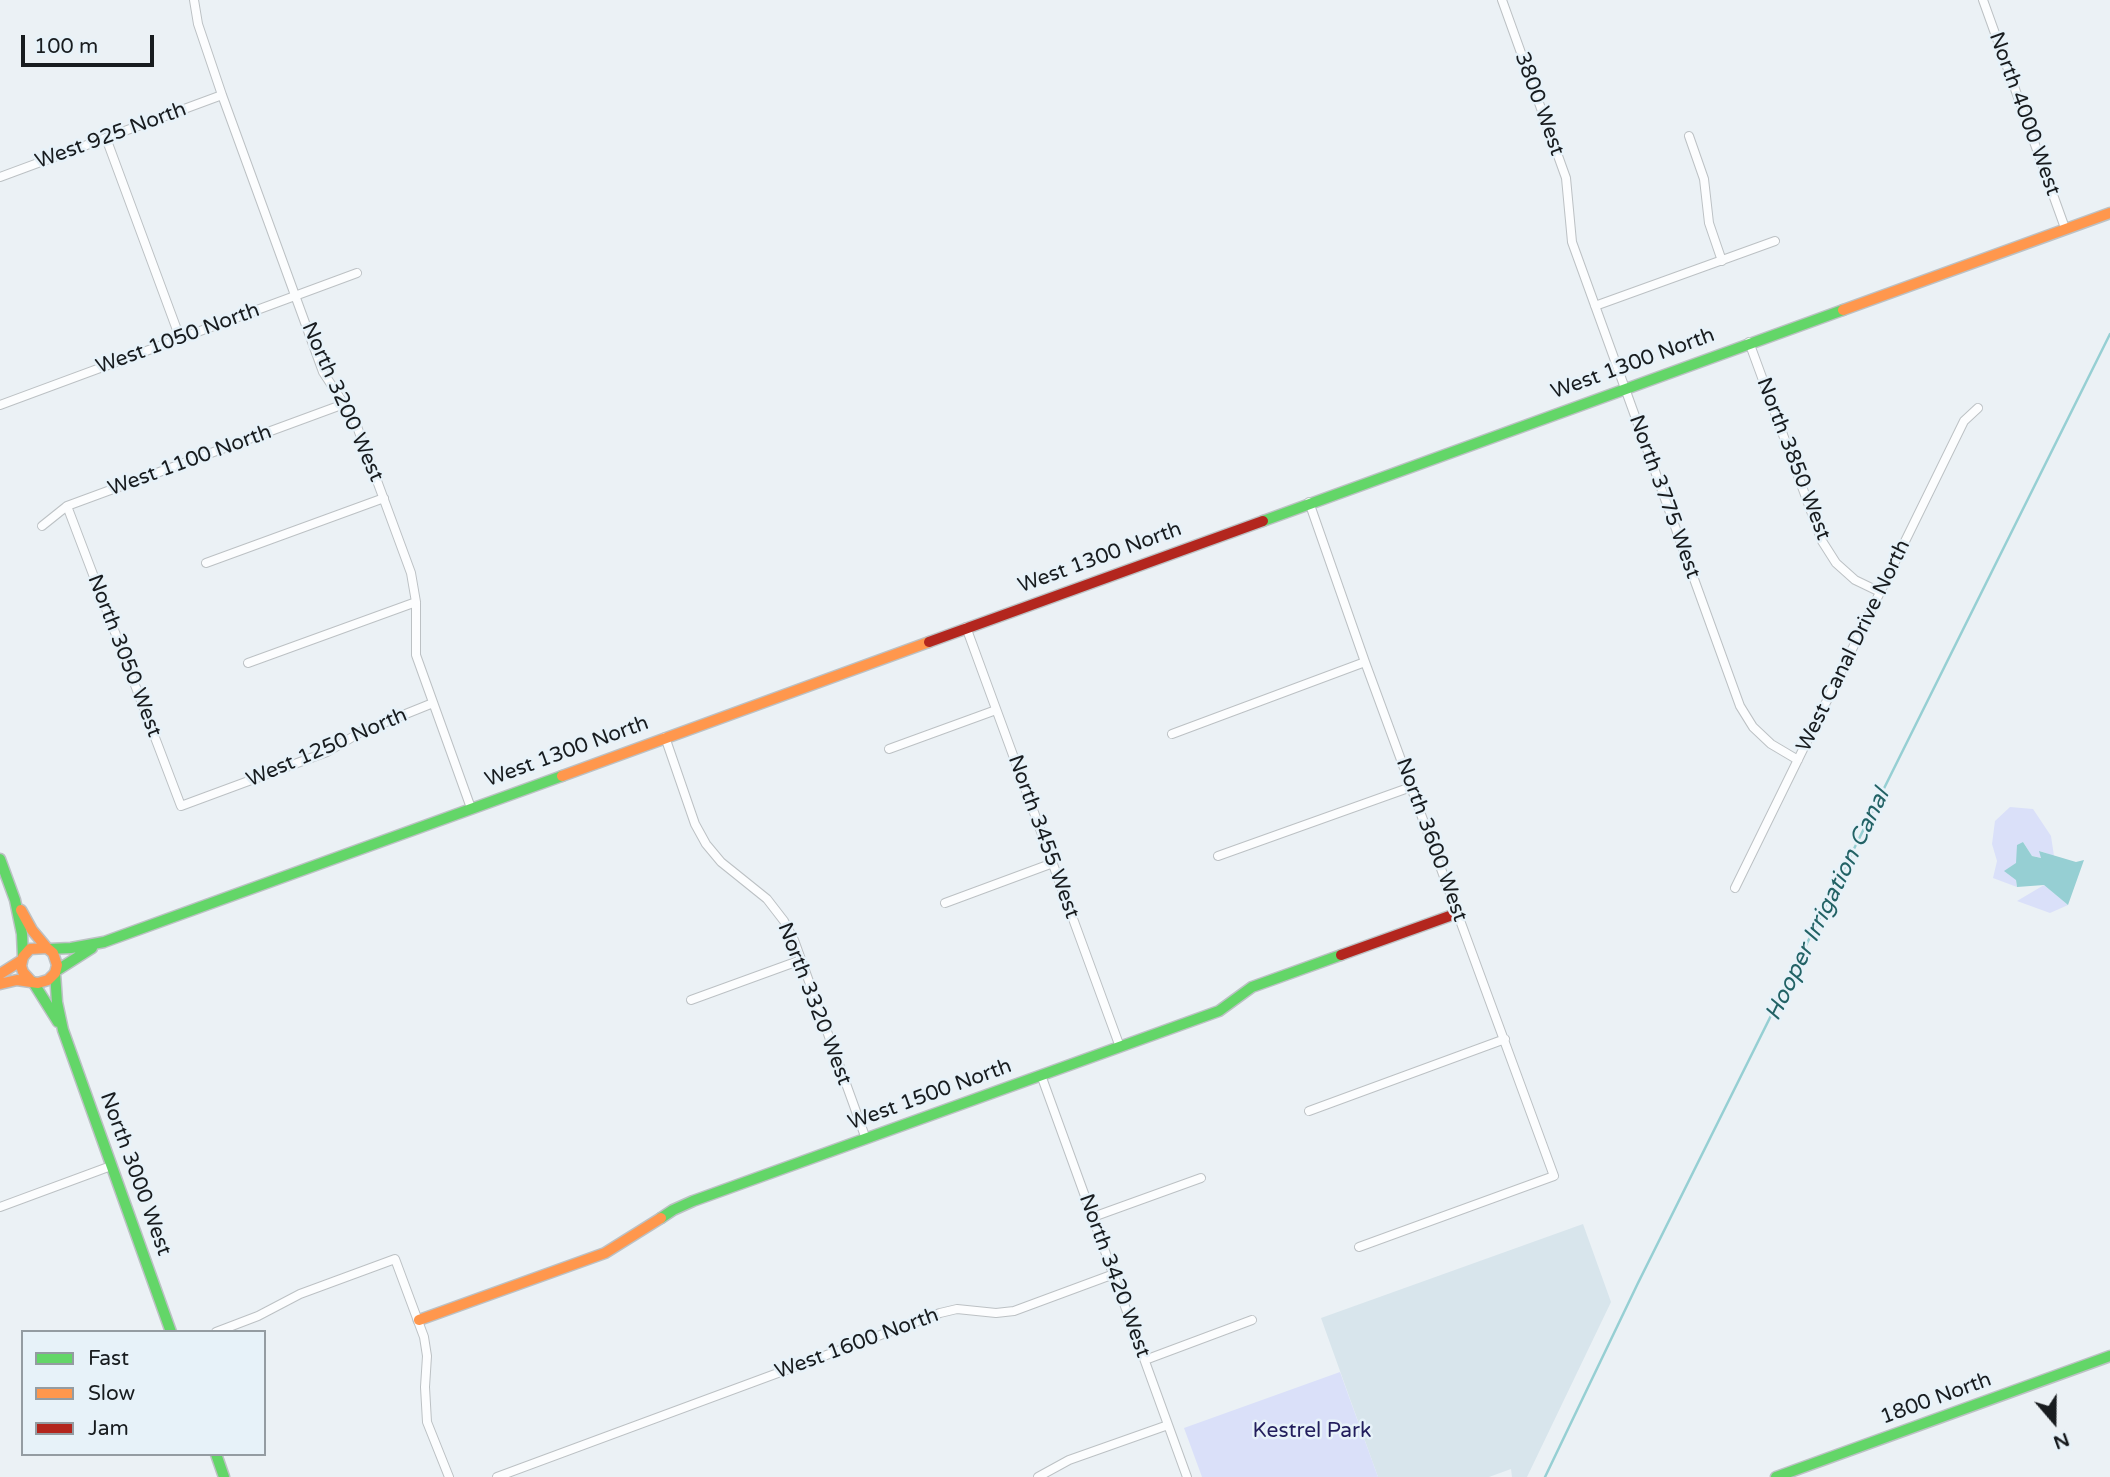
<!DOCTYPE html>
<style>
body{margin:0}
#map{position:relative;width:2110px;height:1477px;overflow:hidden;background:#ebf1f5;font-family:"Varela Round",sans-serif}
canvas{display:block}
.legend{position:absolute;left:21px;top:1330px;width:245px;height:126px;box-sizing:border-box;background:#e7f2f9;border:2px solid #949ca2;margin:0;padding:9px 12px;list-style:none;font-size:21px;color:#181c1f}
.legend li{display:flex;align-items:center;gap:14px;height:35px}
.legend b{width:35px;border:2px solid #949ca2}
.north{position:absolute;left:2019px;top:1386px;width:70px;height:70px;-webkit-text-stroke:5px #e7f2f9;paint-order:stroke;rotate:160deg;font-size:19px;font-weight:700;line-height:28px;text-align:center;color:#181c1f}
.north::after{content:'';display:block;margin:auto;width:24px;height:32px;background:#181c1f;clip-path:polygon(50% 0,100% 100%,50% 72%,0 100%)}
.scale{position:absolute;left:21px;top:35px;width:133px;height:32px;box-sizing:border-box;border:4px solid #181c1f;border-top:0;padding-left:9px;font-size:21px;line-height:24px;white-space:nowrap;color:#181c1f;-webkit-text-stroke:5px #e7f2f9;paint-order:stroke}
</style>
<div id="map">
<canvas width="2110" height="1477"></canvas>
<ul class="legend">
<li><b style="height:9px;background:#63d668"></b>Fast</li>
<li><b style="height:9px;background:#ff974d"></b>Slow</li>
<li><b style="height:9px;background:#b3261e"></b>Jam</li>
</ul>
<div class="north">N</div>
<div class="scale">100 m</div>
</div>
<script>
const g = document.querySelector('canvas').getContext('2d');
g.lineJoin = 'round';
function fill(path, color) { g.fillStyle = color; g.fill(path, 'evenodd'); }
const shape = rows => new Path2D(rows.map(r => 'M' + r).join(''));
function strokePath(path, color, width, dash) { g.strokeStyle = color; g.lineWidth = width; g.lineCap = dash ? 'butt' : 'round'; g.setLineDash(dash || []); g.stroke(path); }
function label(font, color, halo, rows, align = 'center') {
  g.font = font + ' "Varela Round",sans-serif'; g.lineWidth = 5; g.setLineDash([]); g.textBaseline = 'middle'; g.strokeStyle = halo; g.fillStyle = color; for (const [text, x, y, turn = 0] of rows) {
    g.save(); g.translate(x, y); g.rotate((+turn || 0) * Math.PI / 180); g.textAlign = isNaN(turn) ? turn : align; if (halo) g.strokeText(text, 0, 0); g.fillText(text, 0, 0); g.restore();
  }
}
fill(shape([
 [1583,1224,1611,1302,1527,1477,1512,1477,1511,1469,1489,1477,1378,1477,1321,1318]
]), '#d8e5ec');
fill(shape([
 [2010,807,2033,809,2051,836,2054,856,2040,851,2042,858,2032,856,2023,842,2016,880,2017,887,1993,878,1997,861,1992,844,1995,821],
 [2044,885,2068,905,2050,913,2017,901],
 [1340,1372,1378,1477,1202,1477,1184,1428]
]), '#dae0f9');
fill(shape([
 [2023,842,2032,856,2041,858,2039,851,2076,862,2084,860,2068,905,2044,885,2017,887,2016,880,2004,871,2016,863,2017,845]
]), '#96cfd3');
strokePath(shape([
 [1545,1477,1638,1283,2110,334]
]), '#96cfd3', 2.5);
const street = shape([
 [194,0,198,24,222,95,323,372,355,421,411,573,416,602,416,655,471,808],
 [1502,0,1566,178,1572,242,1740,706,1753,727,1771,744,1798,760],
 [1983,0,2065,228],
 [1689,136,1704,179,1709,223,1722,261],
 [106,138,180,338],
 [0,177,222,95],
 [1595,306,1775,241],
 [1749,342,1822,541,1836,563,1855,580,1880,592],
 [0,405,357,273],
 [1309,502,1365,662,1554,1176,1359,1247],
 [67,506,181,806,327,752,361,732,433,703],
 [42,526,67,506,344,404],
 [206,563,384,498],
 [966,627,1120,1047],
 [248,663,416,602],
 [1172,734,1365,662],
 [665,737,695,824,706,844,721,862,767,899,784,921,794,940,866,1139],
 [889,749,996,710],
 [1218,856,1411,787],
 [1735,888,1964,421,1978,408],
 [945,903,1053,863],
 [691,1000,801,960],
 [1041,1075,1187,1477],
 [1309,1111,1505,1039],
 [0,1207,111,1166],
 [1093,1217,1201,1178],
 [216,1332,258,1316,300,1294,395,1259,424,1337,427,1356,425,1387,427,1422,449,1477],
 [1145,1360,1252,1320],
 [497,1477,940,1313,957,1309,996,1313,1014,1311,1114,1274],
 [1038,1477,1069,1460,1168,1425]
]);
const fast = shape([
 [1263,521,1843,310],
 [0,859,15,900,22,934,23,957],
 [49,949,71,948,104,942,562,776],
 [56,971,92,948],
 [55,973,57,1002,63,1030,171,1332],
 [33,982,58,1022],
 [661,1218,673,1210,693,1201,1219,1011,1252,987,1341,955],
 [216,1454,224,1477],
 [1776,1477,2110,1356]
]);
const slow = shape([
 [1843,310,2110,213],
 [562,776,929,642],
 [21,910,32,930,47,948],
 [0,974,22,960],
 [0,984,17,980,38,983,48,980,55,973,57,965,53,953,47,948,30,949,23,957,21,966,23,972,31,981],
 [419,1320,605,1253,661,1218]
]);
const jam = shape([
 [929,642,1263,521],
 [1341,955,1458,913]
]);
strokePath(street, '#bcc1c4', 10);
strokePath(fast, '#bcc1c4', 13);
strokePath(slow, '#bcc1c4', 13);
strokePath(jam, '#bcc1c4', 13);
strokePath(street, '#fcfdfe', 8);
strokePath(fast, '#63d668', 10);
strokePath(slow, '#ff974d', 10);
strokePath(jam, '#b3261e', 10);
label('21px', '#181c1f', '#e7f2f9', [
 ["3800 West",1539,104,70],
 ["North 4000 West",2024,114,70],
 ["West 925 North",111,136,-20],
 ["West 1050 North",178,339,-20],
 ["West 1300 North",1633,364,-20],
 ["North 3200 West",342,402,66],
 ["North 3850 West",1793,459,69],
 ["West 1100 North",190,461,-20],
 ["North 3775 West",1664,497,70],
 ["West 1300 North",1100,558,-20],
 ["West Canal Drive North",1854,646,-64],
 ["North 3050 West",124,656,69],
 ["West 1250 North",327,748,-23],
 ["West 1300 North",567,752,-20],
 ["North 3455 West",1043,837,70],
 ["North 3600 West",1431,840,70],
 ["North 3320 West",814,1004,69],
 ["West 1500 North",930,1095,-20],
 ["North 3000 West",135,1174,70],
 ["North 3420 West",1114,1276,70],
 ["West 1600 North",857,1344,-20],
 ["1800 North",1936,1399,-20]
]);
label('21px', '#221e5c', '#e7f2f9', [
 ["Kestrel Park",1312,1431]
]);
label('italic 23px', '#226265', '#e7f2f9', [
 ["Hooper Irrigation Canal",1828,905,-64]
]);
</script>
